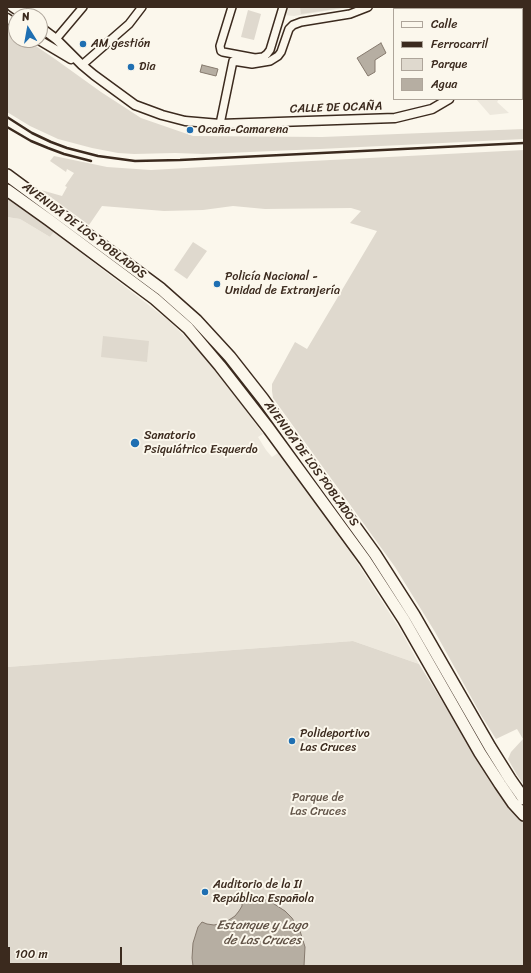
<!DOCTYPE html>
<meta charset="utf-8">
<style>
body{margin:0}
#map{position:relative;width:531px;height:973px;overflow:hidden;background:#fbf7ec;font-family:Sriracha,sans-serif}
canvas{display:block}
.frame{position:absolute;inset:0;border:8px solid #3b2a1e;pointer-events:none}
.legend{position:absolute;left:393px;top:8px;width:130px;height:92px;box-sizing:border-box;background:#fbf7ec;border:1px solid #aea59a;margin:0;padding:5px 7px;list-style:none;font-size:12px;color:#3b2a1e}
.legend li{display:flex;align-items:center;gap:8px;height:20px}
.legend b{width:20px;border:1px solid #aea59a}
.north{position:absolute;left:8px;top:8px;width:40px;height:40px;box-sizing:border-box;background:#fbf7ec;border:1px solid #aea59a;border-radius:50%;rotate:349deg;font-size:11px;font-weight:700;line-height:16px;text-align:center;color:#3b2a1e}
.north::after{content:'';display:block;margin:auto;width:14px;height:18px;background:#1f6fb2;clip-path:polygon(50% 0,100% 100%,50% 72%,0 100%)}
.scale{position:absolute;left:8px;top:947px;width:114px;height:18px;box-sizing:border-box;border:2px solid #3b2a1e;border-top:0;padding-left:5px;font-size:12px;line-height:14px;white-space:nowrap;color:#3b2a1e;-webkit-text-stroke:3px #fbf7ec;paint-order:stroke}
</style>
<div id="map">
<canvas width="531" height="973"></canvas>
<div class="frame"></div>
<ul class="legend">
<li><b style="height:5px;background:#fbf7ec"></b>Calle</li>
<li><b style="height:5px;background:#3b2a1e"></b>Ferrocarril</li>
<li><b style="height:11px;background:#dfd9ce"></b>Parque</li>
<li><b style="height:11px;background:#b6aea2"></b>Agua</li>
</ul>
<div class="north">N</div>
<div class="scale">100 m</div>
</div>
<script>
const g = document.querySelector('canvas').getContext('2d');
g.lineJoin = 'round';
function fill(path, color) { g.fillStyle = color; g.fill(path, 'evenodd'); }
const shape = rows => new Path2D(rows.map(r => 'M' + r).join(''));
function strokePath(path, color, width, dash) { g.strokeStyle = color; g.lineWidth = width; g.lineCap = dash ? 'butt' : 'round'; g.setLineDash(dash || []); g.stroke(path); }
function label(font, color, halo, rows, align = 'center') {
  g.font = font + ' Sriracha,sans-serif'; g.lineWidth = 4; g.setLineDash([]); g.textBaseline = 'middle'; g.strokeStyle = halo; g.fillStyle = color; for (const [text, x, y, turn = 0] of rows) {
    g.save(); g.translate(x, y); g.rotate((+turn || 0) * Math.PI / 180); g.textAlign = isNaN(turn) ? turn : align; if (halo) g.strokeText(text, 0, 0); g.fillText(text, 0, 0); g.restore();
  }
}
fill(shape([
 [287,7,352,7,294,16,284,15],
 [476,99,499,99,497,102,509,113,490,115],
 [7,217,20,219,50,237,54,232,168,320,206,357,263,434,258,437,266,450,272,457,278,453,351,553,401,631,419,664,353,641,7,667]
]), '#ede8dd');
fill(shape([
 [300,7,348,7,301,14],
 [248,10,261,14,254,40,241,37],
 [7,26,16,33,16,40,27,40,55,59,101,92,141,118,193,136,322,137,524,129,524,139,320,149,203,154,175,153,134,154,118,153,92,148,58,139,30,126,7,112],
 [524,150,524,785,517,775,508,759,511,752,523,739,517,729,496,739,481,715,435,632,395,567,273,398,272,391,272,384,295,342,307,349,377,231,350,223,361,211,351,208,265,209,233,206,203,210,164,211,102,206,89,225,41,190,62,196,67,187,65,186,74,173,67,169,66,172,50,161,54,156,107,167,151,170,292,162],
 [7,198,54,232,50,237,20,219,7,217],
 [193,242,207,251,187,279,174,270],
 [103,336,149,341,147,362,101,357],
 [353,641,419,664,506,804,524,822,524,966,7,966,7,667]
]), '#dfd9ce');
const water = shape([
 [381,43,386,53,375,60,375,72,368,76,357,58,381,43],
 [202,65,218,69,216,76,200,72,202,65],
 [249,897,264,899,271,902,285,911,292,918,300,931,305,947,304,966,193,966,192,958,193,943,198,927,202,922,207,924,214,925,223,923,229,920,235,916,239,911,242,906,242,898,249,897]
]);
fill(water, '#b6aea2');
strokePath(water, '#85796d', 1);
const minor = shape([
 [232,7,220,46,221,51,223,52,255,58,263,57,267,54,270,50,283,7],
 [422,7,423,9],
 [19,12,23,7],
 [56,39,83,7],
 [82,65,129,24,142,7],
 [220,124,233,61,252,64,270,61,278,56,281,52,289,29,293,25,301,22,350,14,368,7]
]);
const tertiary = shape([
 [12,7,25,16],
 [7,18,16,24],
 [40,27,56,39,82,65,94,75,135,105,162,115,185,121,220,124,395,118,432,109,449,99],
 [522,37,524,35],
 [39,40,71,59]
]);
const primary = shape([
 [7,175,161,289,196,320,230,357,263,399,375,554,414,615,490,747,510,779,524,799],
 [7,190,49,220,155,299,188,328,220,366,269,429,365,560,404,620,480,753,500,784,513,803,524,815]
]);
strokePath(minor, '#3b2a1e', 10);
strokePath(tertiary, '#3b2a1e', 11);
strokePath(primary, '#3b2a1e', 14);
strokePath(minor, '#fbf7ec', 7);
strokePath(tertiary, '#fbf7ec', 8);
strokePath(primary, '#fbf7ec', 11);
strokePath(shape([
 [7,117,32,133,51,142,67,148,98,156,135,161,180,160,524,143],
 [7,127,31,141,48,148,64,154,91,161]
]), '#3b2a1e', 2.5);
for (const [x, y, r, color] of [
 [83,44,4,"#1f6fb2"],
 [131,67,4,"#1f6fb2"],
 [190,130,4,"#1f6fb2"],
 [217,284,4,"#1f6fb2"],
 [135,443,5,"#1f6fb2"],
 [292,741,4,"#1f6fb2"],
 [205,892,4,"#1f6fb2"]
]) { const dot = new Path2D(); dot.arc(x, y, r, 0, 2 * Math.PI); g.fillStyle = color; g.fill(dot); strokePath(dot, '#fbf7ec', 1.5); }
label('12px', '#3b2a1e', '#fbf7ec', [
 ["AM gestión",91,44],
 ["Dia",139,67],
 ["Ocaña-Camarena",198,130],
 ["Policía Nacional -",225,277],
 ["Unidad de Extranjería",225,291],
 ["Sanatorio",144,436],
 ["Psiquiátrico Esquerdo",144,450],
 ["Polideportivo",300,734],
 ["Las Cruces",300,748],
 ["Auditorio de la II",213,885],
 ["República Española",213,899]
], 'left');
label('12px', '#3b2a1e', '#fbf7ec', [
 ["CALLE DE OCAÑA",336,108,-2],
 ["AVENIDA DE LOS POBLADOS",84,231,37],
 ["AVENIDA DE LOS POBLADOS",311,464,54]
]);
label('12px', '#64564a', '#fbf7ec', [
 ["Parque de",318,798],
 ["Las Cruces",318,812]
]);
label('italic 13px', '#605246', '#fbf7ec', [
 ["Estanque y Lago",262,926],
 ["de Las Cruces",262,941]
]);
</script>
